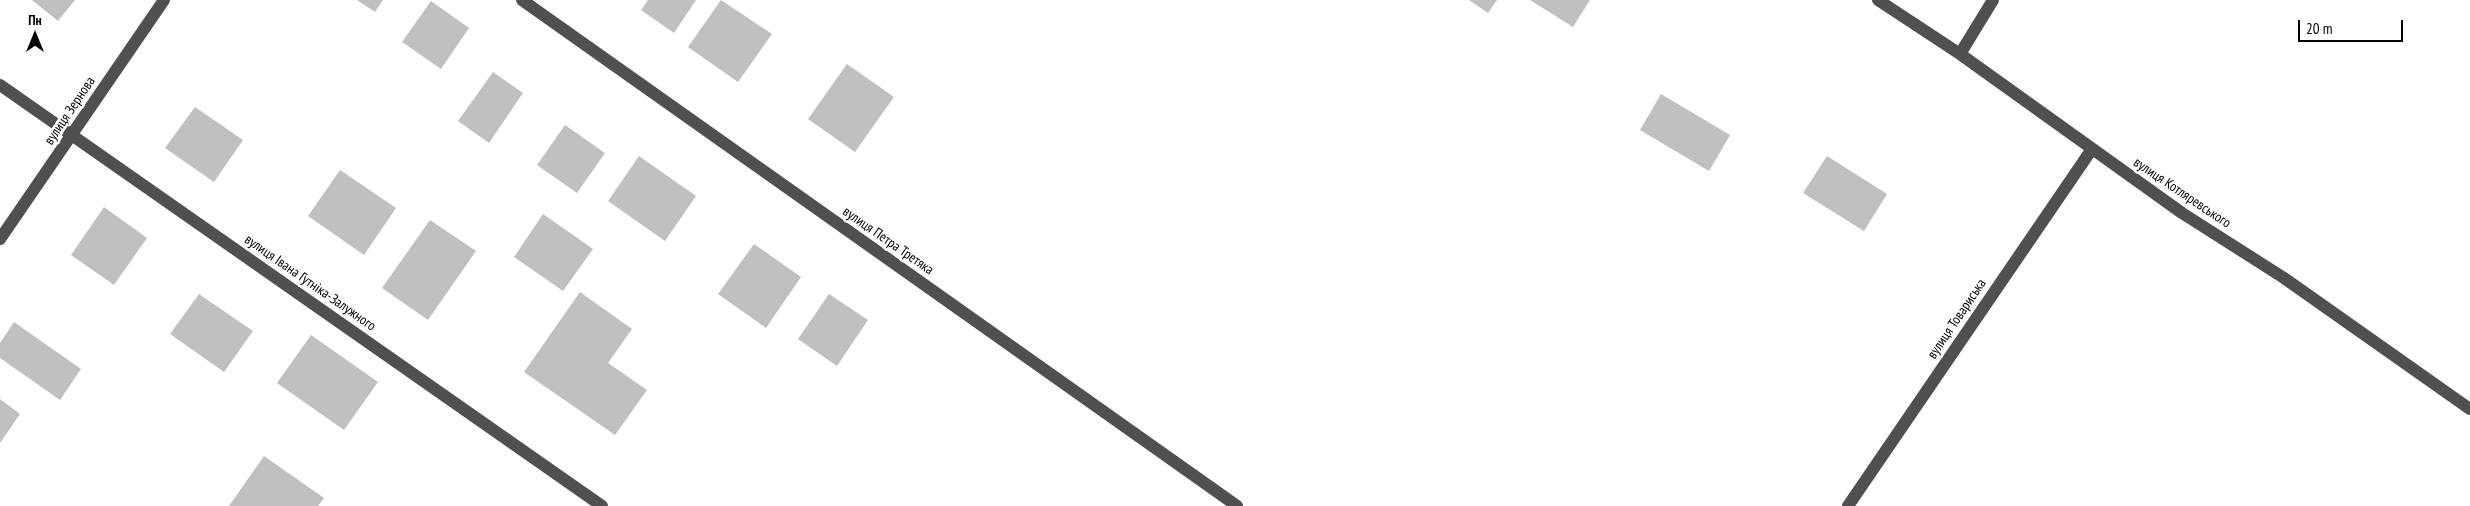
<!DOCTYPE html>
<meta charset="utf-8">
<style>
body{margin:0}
#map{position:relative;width:2470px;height:506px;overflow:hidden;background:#fff;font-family:"PT Sans Narrow",sans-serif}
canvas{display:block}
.north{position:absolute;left:10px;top:10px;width:50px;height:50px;-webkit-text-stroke:4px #fff;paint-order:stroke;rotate:0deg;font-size:14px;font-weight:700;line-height:20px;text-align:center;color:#000}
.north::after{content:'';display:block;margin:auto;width:18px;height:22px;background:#000;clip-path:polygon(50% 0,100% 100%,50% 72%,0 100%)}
.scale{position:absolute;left:2298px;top:20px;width:105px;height:22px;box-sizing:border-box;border:2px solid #000;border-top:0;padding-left:6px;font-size:15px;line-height:18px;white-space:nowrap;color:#000;-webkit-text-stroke:4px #fff;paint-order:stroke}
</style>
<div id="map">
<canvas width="2470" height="506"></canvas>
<div class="north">Пн</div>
<div class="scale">20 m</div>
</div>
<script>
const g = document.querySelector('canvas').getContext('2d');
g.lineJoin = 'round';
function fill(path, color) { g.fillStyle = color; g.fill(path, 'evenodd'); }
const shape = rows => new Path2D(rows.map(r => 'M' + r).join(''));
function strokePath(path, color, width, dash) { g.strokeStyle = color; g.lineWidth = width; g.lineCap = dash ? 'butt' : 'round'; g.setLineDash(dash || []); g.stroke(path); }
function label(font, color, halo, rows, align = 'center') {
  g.font = font + ' "PT Sans Narrow",sans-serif'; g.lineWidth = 5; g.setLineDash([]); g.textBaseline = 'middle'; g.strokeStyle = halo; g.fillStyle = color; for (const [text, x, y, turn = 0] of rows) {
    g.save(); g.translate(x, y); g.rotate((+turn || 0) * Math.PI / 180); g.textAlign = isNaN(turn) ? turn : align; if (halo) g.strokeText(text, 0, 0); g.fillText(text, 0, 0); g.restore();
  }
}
fill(shape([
 [32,0,75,0,58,21],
 [357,0,383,0,375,12],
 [648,0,696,0,674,33,641,10],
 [721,0,772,34,738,82,688,47],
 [1469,0,1497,0,1488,13],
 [1530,0,1590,0,1573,27],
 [431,1,469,28,441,69,402,42],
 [847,64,894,97,855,152,808,119],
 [493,72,523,93,489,143,458,121],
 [1661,94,1730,135,1709,171,1640,130],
 [195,107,243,140,214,182,165,148],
 [565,125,605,153,577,193,537,165],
 [639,156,696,196,665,241,608,201],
 [1827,156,1887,194,1864,231,1803,193],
 [340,170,396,208,364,255,308,216],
 [104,207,147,238,114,285,71,255],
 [543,214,593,249,563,291,514,257],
 [430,220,476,251,428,320,382,288],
 [754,244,801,277,766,328,718,294],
 [580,292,632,329,608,363,647,390,615,435,524,372],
 [199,294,253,331,224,372,170,334],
 [829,294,868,320,837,366,798,339],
 [14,322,81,369,60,400,0,358,0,343],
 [311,335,378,382,344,430,277,383],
 [0,399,20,414,0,443],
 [264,456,324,498,318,506,229,506]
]), '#c0c0c0');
strokePath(shape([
 [522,0,1237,506],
 [1878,0,1960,54,2182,213,2284,278,2470,409],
 [1960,54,1993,0],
 [0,85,602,506],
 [0,239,164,0],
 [1848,506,2092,149]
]), '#505050', 12);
label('14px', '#000', '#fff', [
 ["вулиця Зернова",70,111,-56],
 ["вулиця Котляревського",2182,193,34],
 ["вулиця Петра Третяка",888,241,35],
 ["вулиця Івана Гутніка-Залужного",310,283,35],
 ["вулиця Товариська",1957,319,-56]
]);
</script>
